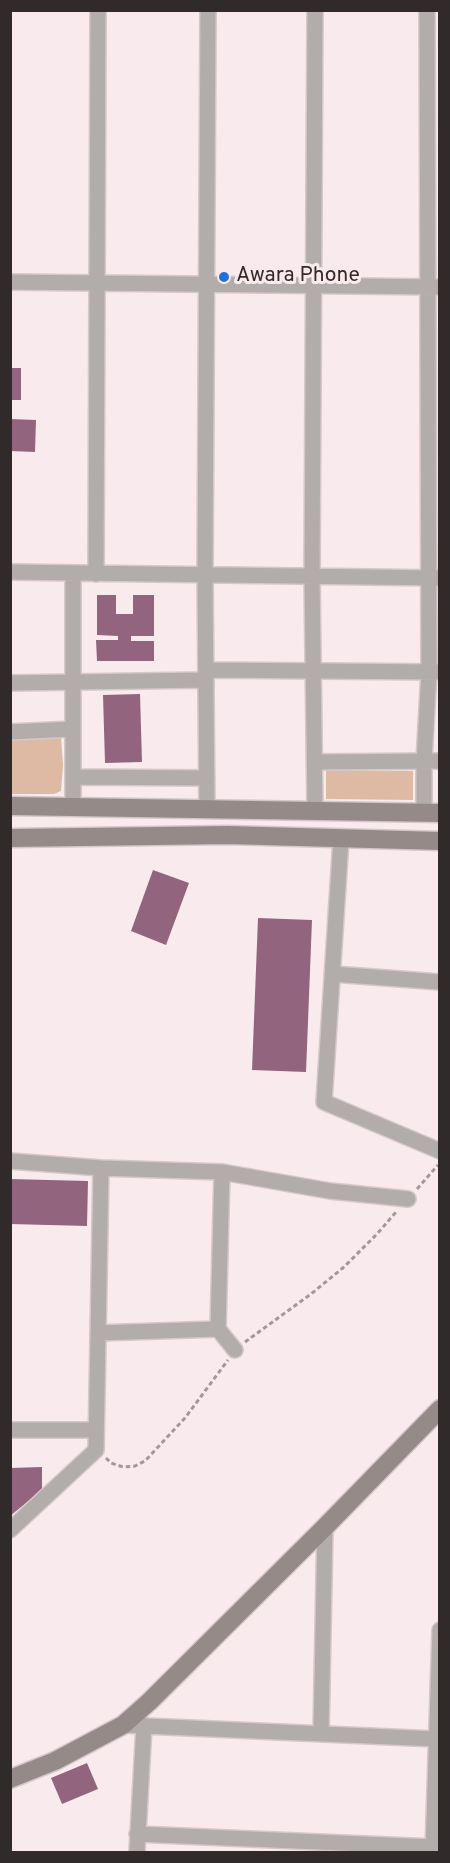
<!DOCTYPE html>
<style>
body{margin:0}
#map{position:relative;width:450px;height:1863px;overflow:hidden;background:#f9ebed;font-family:Overpass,sans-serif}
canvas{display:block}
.frame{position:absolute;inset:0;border:12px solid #302a2b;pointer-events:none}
</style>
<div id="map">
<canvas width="450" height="1863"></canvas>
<div class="frame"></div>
</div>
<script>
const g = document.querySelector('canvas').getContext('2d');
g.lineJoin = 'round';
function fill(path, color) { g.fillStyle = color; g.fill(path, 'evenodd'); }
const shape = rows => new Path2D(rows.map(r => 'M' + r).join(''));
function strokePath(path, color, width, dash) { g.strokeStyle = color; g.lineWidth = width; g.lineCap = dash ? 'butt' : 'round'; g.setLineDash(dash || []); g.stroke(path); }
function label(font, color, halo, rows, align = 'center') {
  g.font = font + ' Overpass,sans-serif'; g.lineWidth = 6; g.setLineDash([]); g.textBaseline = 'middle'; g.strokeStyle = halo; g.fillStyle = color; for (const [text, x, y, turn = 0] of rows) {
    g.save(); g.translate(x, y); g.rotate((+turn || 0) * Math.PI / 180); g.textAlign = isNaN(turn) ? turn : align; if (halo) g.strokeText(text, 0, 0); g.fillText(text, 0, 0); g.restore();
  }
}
fill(shape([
 [10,731,61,737,63,765,61,791,54,794,11,794],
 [326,770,413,771,413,800,326,799]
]), '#deb9a4');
fill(shape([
 [10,368,21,368,21,400,10,400],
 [10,419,36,420,35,452,10,451],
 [97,595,116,595,116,614,133,614,133,595,154,595,154,636,131,636,131,641,154,641,154,661,97,661,96,640,118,640,118,636,97,635],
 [140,694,142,762,105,763,103,695],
 [153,870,189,883,166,945,131,931],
 [258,918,312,920,306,1072,252,1070],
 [10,1179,88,1181,87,1226,10,1224],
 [42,1467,42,1490,10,1516,10,1468],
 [87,1763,98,1789,62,1804,51,1778]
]), '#93647e');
const minor = shape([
 [10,282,440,287],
 [10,572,440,578],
 [73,573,73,807],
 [96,574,98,10],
 [206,670,440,672],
 [10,683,206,680],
 [10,732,73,729],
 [315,762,440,761],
 [73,777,207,778],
 [207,810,205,575,208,10],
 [315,811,312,577,315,10],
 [424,813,424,761,429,672,427,10],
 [341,839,324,1102,440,1151],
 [333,974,440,982],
 [10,1161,101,1168,222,1172,330,1191,408,1199],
 [222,1172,218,1329,235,1350],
 [98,1333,218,1329],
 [10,1430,96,1430],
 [10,1530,96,1450,101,1168],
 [123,1725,436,1739],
 [321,1733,325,1527],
 [137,1834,433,1847],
 [137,1852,144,1725],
 [433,1852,440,1630]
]);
const secondary = shape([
 [10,806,440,813],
 [10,838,228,835,440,841],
 [10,1779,55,1761,123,1725,149,1702,325,1527,440,1409]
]);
strokePath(minor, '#d5c8ca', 18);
strokePath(secondary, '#d5c8ca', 21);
strokePath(shape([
 [417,1189,438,1165],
 [245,1342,311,1294,344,1267,377,1234,396,1212],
 [106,1458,111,1463,123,1467,135,1466,145,1461,185,1418,228,1360]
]), '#a29899', 3, [4.5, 3]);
strokePath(minor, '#b2acaa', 15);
strokePath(secondary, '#948b89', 18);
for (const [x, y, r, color] of [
 [224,277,6,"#2070da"]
]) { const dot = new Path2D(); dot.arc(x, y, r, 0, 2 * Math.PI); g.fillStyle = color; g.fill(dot); strokePath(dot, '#f9ebed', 2); }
label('21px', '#302a2b', '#f9ebed', [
 ["Awara Phone",236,277]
], 'left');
</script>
